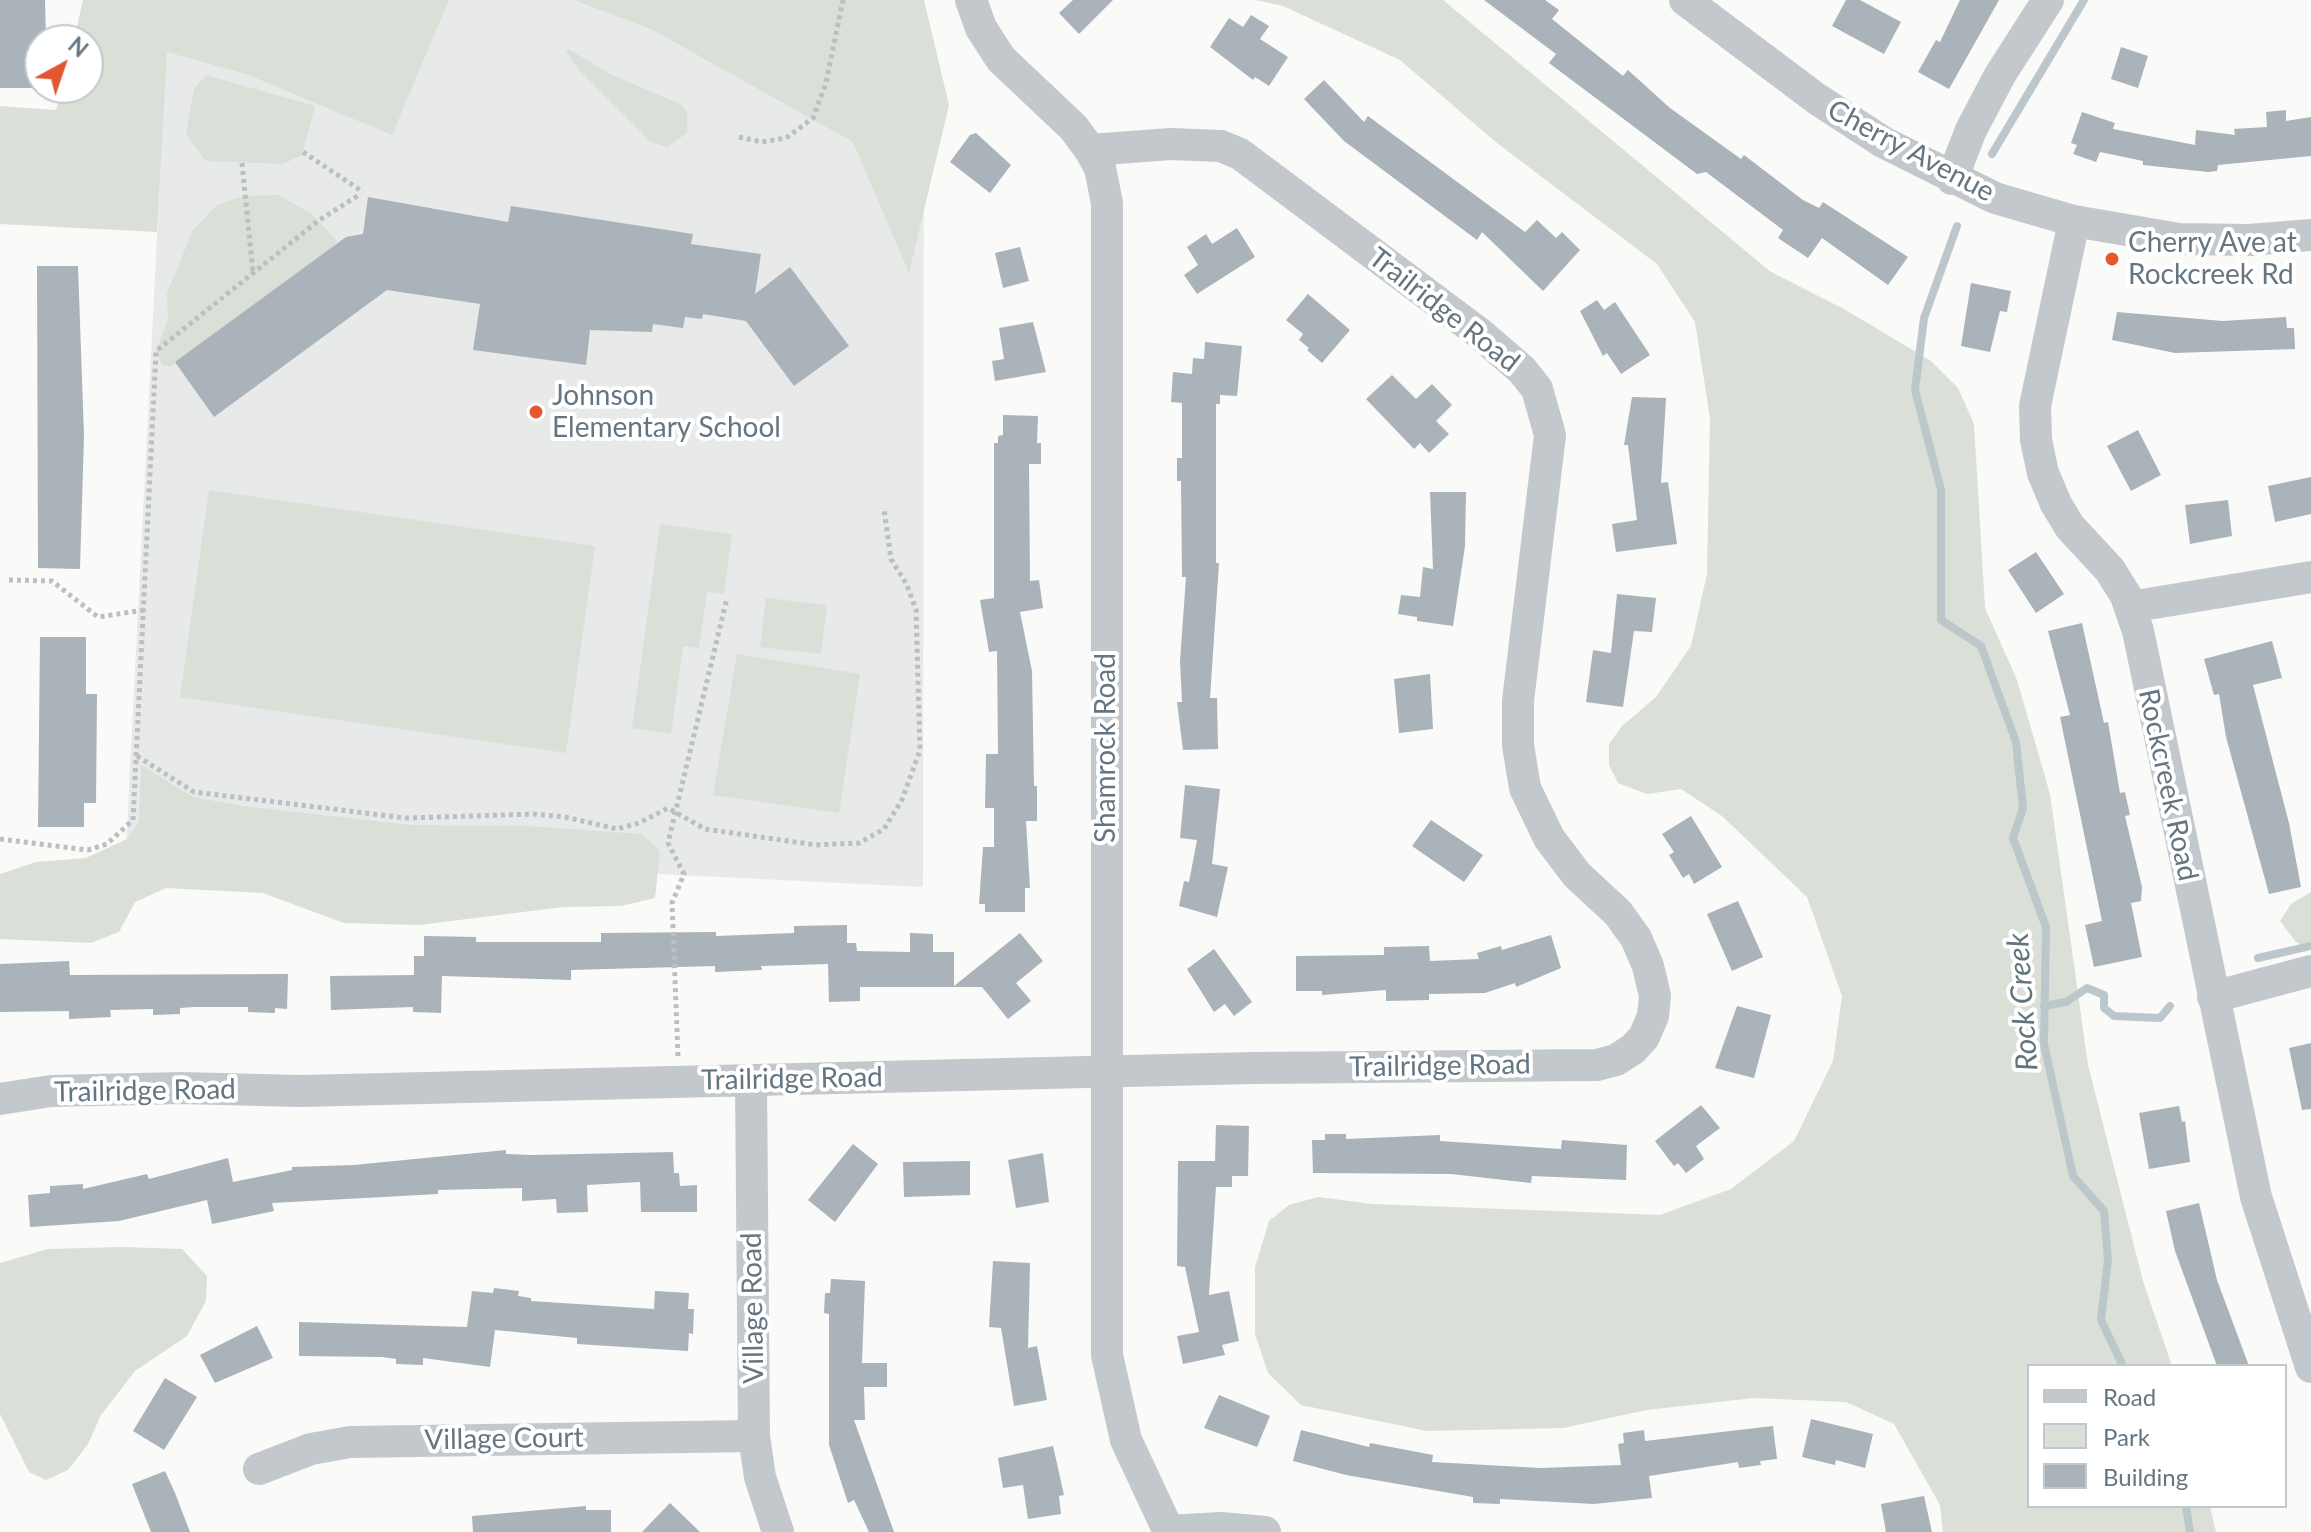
<!DOCTYPE html>
<style>
body{margin:0}
#map{position:relative;width:2311px;height:1532px;overflow:hidden;background:#fafaf8;font-family:Lato,sans-serif}
canvas{display:block}
.legend{position:absolute;left:2027px;top:1364px;width:260px;height:144px;box-sizing:border-box;background:#fff;border:2px solid #c1c8cd;margin:0;padding:10px 14px;list-style:none;font-size:24px;color:#657683}
.legend li{display:flex;align-items:center;gap:16px;height:40px}
.legend b{width:40px;border:2px solid #c1c8cd}
.north{position:absolute;left:24px;top:24px;width:80px;height:80px;box-sizing:border-box;background:#fff;border:2px solid #c1c8cd;border-radius:50%;rotate:40deg;font-size:22px;font-weight:700;line-height:32px;text-align:center;color:#657683}
.north::after{content:'';display:block;margin:auto;width:28px;height:36px;background:#e4572e;clip-path:polygon(50% 0,100% 100%,50% 72%,0 100%)}
</style>
<div id="map">
<canvas width="2311" height="1532"></canvas>
<ul class="legend">
<li><b style="height:10px;background:#c3c8cc"></b>Road</li>
<li><b style="height:22px;background:#dadfd7"></b>Park</li>
<li><b style="height:22px;background:#aab3b9"></b>Building</li>
</ul>
<div class="north">N</div>
</div>
<script>
const g = document.querySelector('canvas').getContext('2d');
g.lineJoin = 'round';
function fill(path, color) { g.fillStyle = color; g.fill(path, 'evenodd'); }
const shape = rows => new Path2D(rows.map(r => 'M' + r).join(''));
function strokePath(path, color, width, dash) { g.strokeStyle = color; g.lineWidth = width; g.lineCap = dash ? 'butt' : 'round'; g.setLineDash(dash || []); g.stroke(path); }
function label(font, color, halo, rows, align = 'center') {
  g.font = font + ' Lato,sans-serif'; g.lineWidth = 8; g.setLineDash([]); g.textBaseline = 'middle'; g.strokeStyle = halo; g.fillStyle = color; for (const [text, x, y, turn = 0] of rows) {
    g.save(); g.translate(x, y); g.rotate((+turn || 0) * Math.PI / 180); g.textAlign = isNaN(turn) ? turn : align; if (halo) g.strokeText(text, 0, 0); g.fillText(text, 0, 0); g.restore();
  }
}
fill(shape([
 [169,0,924,0,923,887,126,848]
]), '#e8e9e9');
fill(shape([
 [83,0,449,0,392,135,246,74,167,52,157,232,0,224,0,106,56,110,62,88,88,88,88,40,74,40],
 [574,0,924,0,949,105,909,273,853,142,651,29],
 [1255,0,1443,0,1771,272,1844,309,1931,361,1958,388,1974,424,1985,608,2017,680,2050,794,2088,1065,2143,1281,2172,1366,2029,1366,2029,1506,2210,1506,2216,1532,1943,1532,1940,1505,1894,1424,1846,1402,1754,1398,1647,1410,1563,1428,1427,1431,1301,1405,1268,1373,1255,1334,1255,1267,1269,1221,1289,1205,1318,1197,1372,1204,1660,1215,1731,1189,1794,1141,1833,1061,1842,996,1807,897,1722,816,1681,789,1647,794,1618,783,1609,765,1609,744,1622,726,1656,697,1691,646,1707,574,1710,418,1695,322,1657,264,1497,143,1400,60,1283,6],
 [568,49,612,75,680,104,687,112,687,133,667,147,651,142,577,68,566,51],
 [206,75,315,106,302,155,283,164,206,161,186,134,194,89],
 [278,195,311,213,337,241,335,245,170,367,162,365,156,351,168,319,167,293,193,230,217,205,243,196],
 [209,490,595,546,566,753,180,697],
 [660,524,732,534,724,594,707,592,699,648,683,646,671,734,632,728],
 [766,598,827,605,821,654,760,647],
 [737,654,860,674,839,813,713,795],
 [141,765,193,797,242,806,411,825,526,826,642,834,660,851,655,898,621,906,563,907,419,925,344,923,263,893,166,888,135,902,119,932,91,943,0,939,0,874,36,862,86,858,127,839,139,821],
 [2311,892,2311,950,2296,942,2280,921,2291,904],
 [123,1247,182,1249,207,1276,206,1301,187,1336,135,1371,101,1415,88,1444,68,1470,46,1480,29,1472,0,1414,0,1263,48,1249]
]), '#dadfd7');
strokePath(shape([
 [1992,154,2084,0],
 [1957,226,1924,318,1915,390,1941,490,1941,620,1981,646,2016,742,2023,808,2013,838,2046,927,2044,1044,2073,1176,2104,1211,2108,1260,2101,1320,2123,1366],
 [2258,958,2311,946],
 [2044,1006,2066,1002,2087,988,2104,995,2104,1008,2114,1016,2160,1018,2170,1006],
 [2186,1506,2190,1532]
]), '#bbc7cb', 8);
fill(shape([
 [0,0,45,0,46,40,40,40,40,88,0,88],
 [1073,0,1113,0,1079,34,1059,13],
 [1484,0,1545,0,1559,10,1552,19,1623,76,1628,70,1670,108,1741,159,1744,155,1803,200,1819,208,1823,202,1908,257,1888,285,1822,238,1808,258,1778,238,1783,230,1706,172,1697,174,1549,63,1556,54],
 [1846,0,1860,0,1901,22,1884,54,1832,26],
 [1960,0,1999,0,1949,89,1918,72,1936,40,1940,42],
 [1251,15,1269,26,1260,39,1288,57,1269,86,1255,77,1253,80,1210,47,1229,18,1243,27],
 [2121,47,2148,56,2138,88,2111,79],
 [1324,80,1364,122,1368,116,1525,232,1537,220,1556,238,1562,232,1580,250,1543,291,1482,232,1477,240,1344,141,1304,99],
 [2286,110,2286,121,2311,117,2311,156,2218,165,2217,171,2208,172,2143,165,2143,161,2100,152,2096,162,2073,154,2077,145,2071,143,2082,112,2115,123,2113,129,2195,145,2196,130,2235,135,2234,129,2267,127,2266,112],
 [976,133,1011,165,990,193,950,162,970,135],
 [368,197,508,222,511,206,693,234,691,244,761,254,755,294,790,267,849,346,794,386,746,321,703,314,702,319,685,317,683,328,653,324,652,332,590,330,586,365,473,350,480,304,387,290,214,417,175,362,346,237,363,234],
 [1237,228,1255,257,1197,294,1184,275,1198,265,1187,247,1206,234,1212,244],
 [1020,247,1029,281,1003,288,995,253],
 [37,266,78,266,84,436,80,569,38,568],
 [1971,283,2011,291,2007,312,2000,311,1990,352,1961,346],
 [1308,294,1350,330,1322,363,1307,350,1309,348,1299,340,1303,334,1286,320],
 [1597,300,1604,310,1615,302,1650,355,1621,374,1607,353,1603,356,1580,311],
 [2117,312,2223,321,2286,317,2287,328,2294,328,2295,349,2175,353,2112,340],
 [1033,322,1046,372,995,381,992,361,1004,359,999,328],
 [1205,342,1242,346,1237,396,1220,395,1220,404,1216,404,1216,563,1219,563,1210,698,1217,698,1218,749,1183,750,1177,702,1182,702,1180,661,1186,577,1182,577,1181,481,1177,481,1177,458,1182,458,1182,403,1171,402,1173,372,1192,374,1193,358,1204,359],
 [1392,375,1416,399,1432,384,1452,405,1436,421,1449,434,1429,453,1420,443,1414,449,1366,399],
 [1632,397,1666,398,1661,483,1668,482,1677,544,1616,552,1612,524,1637,520,1628,445,1624,445],
 [1003,415,1038,416,1037,443,1041,443,1041,464,1029,464,1030,581,1039,580,1043,608,1020,612,1032,671,1034,786,1037,786,1037,821,1026,821,1030,888,1025,888,1025,912,985,912,985,904,979,904,983,847,994,847,994,808,985,808,986,754,998,754,997,651,989,652,980,600,994,598,994,443,998,443,998,436,1003,435],
 [2138,430,2161,475,2131,491,2107,446],
 [2311,477,2311,514,2275,522,2268,486],
 [1430,492,1466,492,1465,546,1453,626,1417,621,1417,617,1398,614,1401,595,1420,597,1423,567,1433,569],
 [2228,500,2232,536,2190,544,2185,505],
 [2036,552,2064,594,2036,613,2008,570],
 [1617,594,1656,598,1652,632,1634,631,1623,707,1586,702,1593,650,1611,653],
 [2082,623,2104,723,2108,722,2120,793,2125,792,2130,815,2125,816,2142,887,2141,901,2131,903,2142,957,2094,967,2085,925,2102,921,2060,717,2070,715,2048,631],
 [40,637,86,637,86,694,97,694,96,803,84,803,84,827,38,827],
 [2272,641,2282,678,2253,685,2289,823,2301,887,2269,894,2226,737,2219,694,2214,695,2204,659],
 [1430,674,1433,729,1399,733,1394,679],
 [1185,785,1220,789,1212,864,1228,867,1217,917,1179,906,1184,881,1189,882,1197,840,1180,838],
 [1691,816,1722,867,1694,884,1689,874,1683,878,1669,855,1674,852,1662,834],
 [1431,820,1483,855,1464,882,1412,846],
 [1738,901,1763,957,1732,971,1707,914],
 [847,925,847,943,856,943,857,951,910,952,910,933,933,934,933,952,954,952,954,986,1020,933,1043,961,1016,983,1031,1001,1008,1019,982,987,860,987,860,1001,829,1002,828,964,761,966,762,970,715,972,715,966,571,970,571,980,442,976,441,1013,413,1012,413,1007,331,1010,330,976,414,975,414,956,424,956,424,936,476,937,476,942,601,942,601,933,716,932,716,936,794,933,794,926],
 [1551,935,1561,968,1516,987,1515,983,1485,993,1429,994,1429,1000,1386,1001,1386,990,1322,995,1322,991,1296,991,1296,956,1384,955,1384,947,1429,946,1430,961,1479,959,1477,953,1501,946,1502,950],
 [1214,949,1252,1002,1234,1016,1225,1004,1214,1012,1187,969],
 [69,961,70,975,288,974,287,1009,275,1008,275,1013,248,1012,248,1007,194,1007,180,1008,180,1014,153,1015,153,1009,110,1010,111,1017,69,1019,69,1011,0,1012,0,964],
 [1737,1006,1771,1015,1754,1078,1715,1068],
 [2311,1043,2311,1109,2302,1110,2289,1048],
 [1701,1105,1720,1128,1696,1146,1704,1159,1686,1173,1678,1163,1674,1166,1655,1141],
 [2179,1106,2182,1122,2185,1121,2190,1162,2149,1169,2139,1113],
 [1216,1125,1249,1126,1248,1176,1232,1176,1232,1187,1216,1187,1209,1295,1229,1291,1239,1341,1222,1345,1225,1355,1183,1364,1177,1336,1199,1332,1185,1267,1177,1266,1178,1161,1215,1161],
 [1325,1134,1346,1134,1346,1139,1440,1135,1440,1141,1561,1149,1562,1140,1627,1145,1626,1180,1532,1176,1531,1183,1451,1174,1313,1173,1312,1140,1325,1140],
 [853,1144,878,1164,835,1222,808,1200],
 [506,1150,506,1154,532,1155,673,1152,674,1173,679,1173,680,1186,697,1185,697,1212,641,1212,640,1182,587,1185,588,1212,557,1213,556,1199,522,1201,522,1188,438,1190,438,1194,272,1203,274,1211,212,1224,207,1200,119,1221,30,1227,28,1195,50,1193,50,1186,83,1184,83,1189,147,1174,149,1179,228,1158,233,1182,292,1170,292,1167,354,1165],
 [1043,1153,1049,1202,1016,1208,1008,1160],
 [970,1161,970,1195,904,1197,903,1162],
 [2199,1203,2217,1280,2249,1366,2217,1366,2175,1251,2166,1211],
 [993,1261,1030,1263,1028,1348,1037,1346,1047,1400,1014,1406,1001,1328,989,1327],
 [831,1279,865,1281,862,1363,887,1363,887,1387,864,1387,865,1420,854,1420,894,1532,869,1532,854,1500,848,1503,829,1445,829,1314,824,1313,825,1293,830,1293],
 [494,1288,519,1291,518,1296,531,1298,531,1301,654,1309,655,1291,689,1293,688,1309,694,1309,693,1334,689,1333,688,1351,577,1344,577,1338,495,1330,490,1367,423,1358,423,1365,396,1364,396,1359,382,1357,299,1356,299,1322,467,1327,472,1291,493,1293],
 [257,1326,273,1358,215,1383,200,1355],
 [165,1378,197,1397,164,1450,133,1431],
 [1219,1395,1270,1416,1257,1447,1204,1428],
 [1811,1419,1873,1434,1865,1468,1836,1460,1835,1465,1802,1457],
 [1773,1426,1777,1459,1760,1461,1761,1465,1739,1468,1738,1462,1649,1476,1652,1498,1594,1504,1500,1499,1500,1504,1473,1503,1473,1497,1346,1475,1293,1461,1301,1430,1369,1447,1370,1443,1433,1455,1432,1462,1541,1468,1621,1465,1618,1444,1624,1443,1623,1433,1644,1430,1645,1441],
 [1053,1446,1064,1495,1059,1496,1061,1514,1028,1519,1023,1485,1003,1488,998,1458],
 [165,1471,175,1493,190,1532,151,1532,132,1484],
 [1924,1496,1932,1532,1886,1532,1881,1504],
 [670,1503,700,1532,642,1532],
 [586,1506,586,1510,611,1510,611,1532,473,1532,472,1516]
]), '#aab3b9');
strokePath(shape([
 [739,137,762,142,786,138,813,118,826,83,843,0],
 [303,152,363,192],
 [242,163,253,273],
 [9,580,52,581,98,617,144,610],
 [137,756,194,792,406,818,533,814,565,817,617,829,639,823,668,808,705,829,816,845,859,843,884,829,902,800,920,750,916,610,907,585,891,559,884,509],
 [0,839,88,850,107,844,133,820,156,351,318,221,359,195],
 [678,1056,672,903,684,874,668,843,727,598]
]), '#bbbfc2', 5, [4, 4]);
strokePath(shape([
 [971,0,981,28,1001,59,1074,128,1090,150,1100,168,1107,203,1107,1355,1126,1440,1169,1532],
 [1685,0,1817,99,1883,142,1995,198,2074,221,2179,239,2249,240,2311,235],
 [1952,179,1971,130,2000,75,2048,0],
 [2074,221,2035,406,2036,440,2043,473,2056,504,2070,527,2110,570,2126,596,2138,631,2256,1197,2311,1367],
 [2130,607,2311,577],
 [2213,997,2311,971],
 [751,1080,754,1436,760,1477,778,1532],
 [0,1099,51,1091,181,1088,301,1091,1253,1068,1597,1065,1616,1060,1633,1049,1644,1037,1653,1016,1655,996,1648,966,1636,938,1618,913,1577,875,1549,838,1525,788,1518,745,1518,701,1550,435,1537,389,1522,370,1479,333,1240,154,1221,146,1171,144,1090,150],
 [259,1469,311,1449,350,1442,754,1436],
 [1168,1531,1221,1528,1265,1532]
]), '#c3c8cc', 32);
for (const [x, y, r, color] of [
 [2112,259,8,"#e4572e"],
 [536,412,8,"#e4572e"]
]) { const dot = new Path2D(); dot.arc(x, y, r, 0, 2 * Math.PI); g.fillStyle = color; g.fill(dot); strokePath(dot, '#fff', 3); }
label('28px', '#657683', '#fff', [
 ["Cherry Avenue",1911,151,28],
 ["Trailridge Road",1444,310,38],
 ["Shamrock Road",1106,748,-90],
 ["Rockcreek Road",2168,785,78],
 ["Trailridge Road",1440,1066,-1],
 ["Trailridge Road",792,1079,-1],
 ["Trailridge Road",145,1091,-1],
 ["Village Road",753,1308,-91],
 ["Village Court",504,1439,-1]
]);
label('28px', '#657683', '#fff', [
 ["Cherry Ave at",2128,243],
 ["Rockcreek Rd",2128,275],
 ["Johnson",552,396],
 ["Elementary School",552,428]
], 'left');
label('italic 30px', '#60757c', '#fff', [
 ["Rock Creek",2023,1002,-94]
]);
</script>
